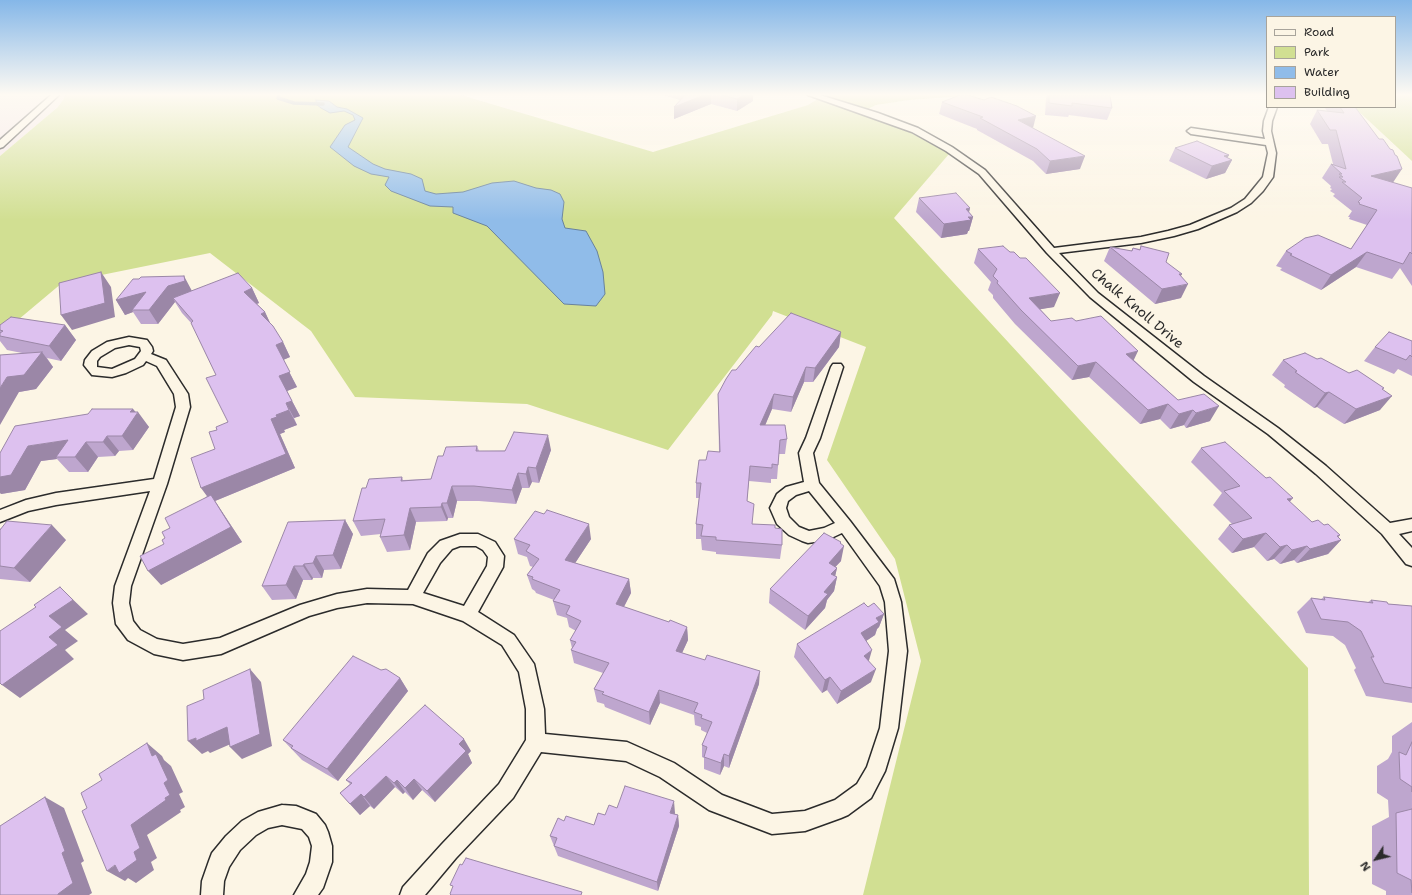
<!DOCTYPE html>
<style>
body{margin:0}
#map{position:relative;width:1412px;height:895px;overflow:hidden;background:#fcf5e5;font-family:"Shantell Sans",sans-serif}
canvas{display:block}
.legend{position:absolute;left:1266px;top:16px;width:130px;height:92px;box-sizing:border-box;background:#fcf5e5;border:1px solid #a8a49b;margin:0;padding:5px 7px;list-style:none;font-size:12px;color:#2b2b2b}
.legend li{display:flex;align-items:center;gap:8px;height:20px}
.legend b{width:20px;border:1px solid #a8a49b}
.north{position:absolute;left:1356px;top:839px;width:40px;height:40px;-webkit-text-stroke:3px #fcf5e5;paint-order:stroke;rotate:235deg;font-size:11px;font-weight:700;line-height:16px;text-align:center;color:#2b2b2b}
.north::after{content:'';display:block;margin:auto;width:14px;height:18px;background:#2b2b2b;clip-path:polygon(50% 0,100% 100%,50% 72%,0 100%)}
</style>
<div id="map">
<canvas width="1412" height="895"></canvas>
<ul class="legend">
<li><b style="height:5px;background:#fcf5e5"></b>Road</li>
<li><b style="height:11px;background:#d1df92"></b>Park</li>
<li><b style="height:11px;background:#90bce9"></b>Water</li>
<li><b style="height:11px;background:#ddc1ef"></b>Building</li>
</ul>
<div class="north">N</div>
</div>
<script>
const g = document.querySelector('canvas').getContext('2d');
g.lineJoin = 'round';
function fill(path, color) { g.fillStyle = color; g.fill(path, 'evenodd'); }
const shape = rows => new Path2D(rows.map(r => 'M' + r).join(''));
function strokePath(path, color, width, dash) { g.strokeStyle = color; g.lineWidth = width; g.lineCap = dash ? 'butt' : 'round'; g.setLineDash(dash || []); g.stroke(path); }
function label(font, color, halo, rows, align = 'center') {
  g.font = font + ' "Shantell Sans",sans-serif'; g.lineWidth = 3; g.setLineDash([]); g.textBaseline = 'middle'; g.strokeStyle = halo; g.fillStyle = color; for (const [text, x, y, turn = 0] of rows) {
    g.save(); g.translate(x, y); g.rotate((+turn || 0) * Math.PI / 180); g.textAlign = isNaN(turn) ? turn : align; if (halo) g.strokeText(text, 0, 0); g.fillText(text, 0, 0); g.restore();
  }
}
fill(shape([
 [0,95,66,95,58,107,0,156]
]), '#f3e5e8');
fill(shape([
 [66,95,461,95,653,152,808,105,824,95,977,95,909,100,876,105,868,109,867,116,911,133,949,154,894,218,1308,668,1309,895,863,895,921,661,895,559,827,460,866,347,773,311,772,315,668,450,527,404,355,397,311,331,210,253,62,283,0,335,0,156,58,107],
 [1395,95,1412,95,1412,161,1354,107,1395,107]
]), '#d1df92');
const water = shape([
 [316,100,329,101,337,107,347,109,363,118,348,147,373,164,385,169,411,174,422,179,425,191,436,194,463,192,492,183,514,181,536,188,551,190,560,194,564,202,562,219,565,228,586,231,597,251,603,272,605,294,596,306,564,304,487,226,453,213,453,207,430,206,391,191,385,185,389,177,371,174,354,166,330,147,345,125,355,120,353,115,344,111,330,113,321,108,316,104,316,100]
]);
fill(water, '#90bce9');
strokePath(water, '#68829d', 1);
strokePath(shape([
 [279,95,278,98,294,103,323,104]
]), '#68829d', 3.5);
const street = shape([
 [51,95,59,95,3,147,0,148,0,140,51,95],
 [808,95,820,95,878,113,918,128,952,147,985,170,1054,248,1141,237,1168,231,1190,225,1231,208,1245,199,1263,177,1268,153,1266,145,1191,134,1187,131,1191,128,1265,139,1263,131,1264,121,1269,107,1277,107,1272,121,1271,131,1276,153,1273,177,1263,191,1251,203,1237,212,1198,229,1174,236,1141,243,1059,253,1098,293,1204,376,1278,428,1326,466,1390,523,1412,519,1412,531,1399,534,1412,548,1412,566,1406,564,1382,534,1316,474,1268,434,1194,382,1090,297,1047,253,979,174,946,151,912,132,808,95],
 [129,337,147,340,152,347,153,351,151,354,166,360,188,394,190,407,167,484,131,586,129,603,133,621,140,630,157,639,183,644,220,638,300,605,337,594,367,589,408,590,428,553,440,541,460,534,478,534,495,542,504,556,503,567,478,612,514,635,534,664,544,709,545,734,627,742,674,763,722,795,772,814,805,811,835,800,857,784,867,767,880,728,889,651,885,602,880,586,842,533,827,540,808,543,802,541,789,535,777,524,770,508,777,494,786,487,804,482,799,453,806,438,831,367,833,364,841,364,843,367,820,438,813,453,819,483,850,521,894,579,901,602,907,651,898,728,885,771,871,798,848,815,841,818,805,831,772,834,709,810,660,777,626,761,541,752,513,798,456,858,425,895,400,895,403,887,442,844,499,784,526,740,526,709,519,672,502,645,463,621,413,604,367,603,337,608,309,616,221,654,183,660,154,654,128,640,116,624,113,603,115,586,150,491,56,505,28,511,0,522,0,510,26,500,56,493,154,479,176,407,174,394,157,366,146,361,143,365,126,373,112,377,92,375,84,365,85,360,92,351,107,342,129,337],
 [129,345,140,347,141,351,135,359,112,369,97,367,97,361,100,357,115,348,129,345],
 [809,491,835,523,824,528,809,531,799,527,789,517,786,508,788,501,796,495,809,491],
 [460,546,476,546,483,550,488,557,487,566,464,606,423,593,440,563,452,549,460,546],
 [282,805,296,806,316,814,325,825,328,832,332,846,332,862,323,888,318,895,294,895,306,874,310,862,312,846,309,837,302,829,282,825,268,828,256,835,240,850,229,867,224,881,223,895,201,895,202,881,209,861,212,853,226,836,242,821,258,812,282,805]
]);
strokePath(street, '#2b2b2b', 3);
fill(street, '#fcf5e5');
fill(shape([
 [663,95,753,95,753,101,737,111,711,104,674,119,674,107,680,100],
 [1047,95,1110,95,1112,108,1107,120,1069,115,1068,117,1045,115,1046,98],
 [942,102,1033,128,1080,169,1046,174,1033,161,977,130,977,129,939,114],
 [1325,107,1355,107,1393,183,1412,188,1412,286,1400,268,1392,279,1356,267,1321,290,1280,270,1282,268,1276,266,1286,251,1351,249,1367,225,1349,219,1350,217,1348,217,1352,211,1333,196,1335,194,1330,191,1332,189,1330,188,1331,186,1322,178,1331,164,1333,164,1328,144,1322,144,1310,124,1317,110,1327,111,1325,108],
 [1175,148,1229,155,1227,158,1232,160,1225,173,1206,179,1169,161],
 [919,198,970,208,969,212,973,217,969,231,968,231,967,234,941,238,916,212],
 [1141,246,1166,262,1180,276,1181,298,1155,304,1104,261,1110,247,1131,251,1133,248,1140,249],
 [978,249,1054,307,1040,309,1051,321,1076,321,1134,360,1178,400,1210,421,1186,428,1184,425,1170,429,1160,419,1140,424,1089,377,1072,380,1015,324,993,298,993,295,988,290,991,282,974,263],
 [252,288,259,303,257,304,265,312,270,323,283,342,290,357,283,360,297,387,287,391,300,416,294,418,297,425,284,430,285,432,280,434,295,468,215,501,242,542,161,585,165,538,170,528,207,496,215,449,217,430,228,422,216,375,192,324,182,313,175,302,158,324,141,324,133,312,125,315,116,300,192,291],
 [0,325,65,325,76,340,61,361,47,358,53,367,36,389,19,392,22,353,7,350,0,341],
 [841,332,839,347,813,382,804,382,791,412,772,409,765,425,787,439,785,454,779,454,777,479,771,479,771,483,749,481,747,501,752,524,775,528,782,545,780,559,716,554,716,552,702,550,701,539,696,539,696,524,699,498,696,498,696,483,706,460,719,452,718,394,736,370,759,347],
 [1412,341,1412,376,1398,369,1394,374,1364,361,1375,347],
 [1317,359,1383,389,1380,410,1344,424,1317,407,1314,408,1284,387,1285,385,1272,375,1283,360],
 [133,409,149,427,133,450,119,451,115,456,98,457,88,472,69,472,57,459,41,461,25,490,1,494,88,414],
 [477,446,479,451,551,450,539,483,532,482,529,488,522,488,516,504,479,501,457,501,453,518,448,518,447,521,416,522,410,550,387,552,380,537,381,534,361,536,353,521,366,488,402,477,403,480,431,479,443,456],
 [1201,448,1289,502,1312,522,1324,525,1341,540,1328,554,1297,563,1294,560,1280,564,1274,559,1267,561,1254,547,1232,553,1218,539,1229,525,1232,524,1213,505,1222,493,1191,462],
 [544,514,591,539,575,563,629,579,631,593,624,607,669,622,687,627,688,640,682,653,759,684,729,768,724,766,720,775,704,769,704,758,702,757,702,745,707,733,701,730,701,727,695,725,694,715,660,703,650,725,605,707,604,704,597,702,594,689,603,673,574,663,571,650,572,648,570,640,576,631,569,627,567,618,557,615,553,601,554,600,536,593,535,591,532,589,527,575,533,567,530,566,527,557,518,554,514,539],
 [345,520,353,534,341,569,324,570,322,578,313,578,312,580,303,580,296,599,272,600,262,586],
 [0,528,1,529,66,540,30,582,0,579],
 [841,544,841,561,835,567,837,568,835,576,837,577,834,591,827,600,825,608,805,630,769,603,770,589],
 [1324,597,1368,602,1371,600,1388,604,1412,606,1412,703,1366,696,1354,670,1356,668,1345,645,1333,636,1306,633,1297,612,1311,598,1321,599],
 [868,607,884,614,879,627,877,629,875,635,866,641,871,682,837,704,827,690,822,693,794,657,797,644],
 [381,670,400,678,408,691,338,781,302,760,283,740],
 [1412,722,1412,895,1386,895,1386,891,1372,884,1372,826,1389,817,1388,800,1377,793,1377,766,1388,759,1392,752,1392,736],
 [471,751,468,754,472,763,435,802,422,790,413,800,405,792,403,794,395,787,374,809,370,806,360,815,340,793,350,784,346,780],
 [617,808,675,813,674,814,678,815,679,826,658,891,558,856,550,836,564,821,594,825,605,815]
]), '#bea6ce');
fill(shape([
 [704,95,711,95,711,104,674,119,674,107],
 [744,95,753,95,753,101,737,111,737,99],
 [1036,116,1033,128,1018,120],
 [1229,155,1225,162,1232,160,1225,173,1206,179,1212,166,1224,156],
 [1085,156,1080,169,1046,174,1050,161],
 [1402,169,1392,184,1371,176],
 [970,208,967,220,968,217,973,217,969,231,968,231,967,234,941,238,944,224,966,209],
 [1367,252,1356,267,1321,290,1331,275],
 [101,272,111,287,115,317,72,330,61,315],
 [1179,274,1182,274,1175,287,1188,284,1181,298,1155,304,1162,289],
 [184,276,192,291,173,298,175,302,158,324,149,310,132,310,133,312,125,315,116,300],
 [252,288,259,303,251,306,244,292],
 [1060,293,1054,307,1024,312,1029,298],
 [265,312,272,327,261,314],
 [65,325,76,340,61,361,49,346],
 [841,332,839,347,813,382,815,368],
 [283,342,290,357,283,360,297,387,287,391,279,376,276,345],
 [1138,351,1131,366,1126,354],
 [42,352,53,367,36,389,19,392,0,425,0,388,7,377],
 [1096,362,1089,377,1072,380,1078,366],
 [806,367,804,382,791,412,793,397],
 [1329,392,1317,407,1314,408,1325,393],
 [774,394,772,409,759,440,760,425],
 [1392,396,1380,410,1344,424,1356,409],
 [292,401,300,416,294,418,286,403],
 [1168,404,1160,419,1140,424,1148,410],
 [1219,406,1210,421,1186,428,1196,413],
 [133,409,137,414,138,412,149,427,133,450,122,436,130,412],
 [289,410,297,425,284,430,285,432,280,434,295,468,215,501,242,542,161,585,148,571,212,503,201,488,271,419,276,415],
 [1193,410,1184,425,1170,429,1179,414],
 [548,435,551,450,539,483,536,468],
 [107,436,119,451,115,456,103,442],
 [68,440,86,442,98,457,88,472,75,457,56,457,57,459,41,461,25,490,1,494,0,493,0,477,28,446],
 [528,467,532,482,529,488,526,474],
 [518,473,522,488,516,504,512,490],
 [452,486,457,501,453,518,447,503],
 [1293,498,1281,512,1287,499],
 [442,503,448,518,447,521,441,507],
 [410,508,416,522,410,550,404,535],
 [345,520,353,534,341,569,333,555],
 [589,524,591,539,568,574,565,560],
 [52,525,66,540,30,582,14,568],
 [1266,533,1254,547,1232,553,1243,539],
 [1340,535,1334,542,1341,540,1328,554,1297,563,1310,549],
 [841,542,839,551,844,546,841,561,826,577,829,563],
 [1287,545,1274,559,1267,561,1280,547],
 [1307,546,1294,560,1280,564,1292,550],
 [316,556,324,570,322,578,313,563],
 [304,564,313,578,312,580,303,566],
 [294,566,303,580,296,599,286,585],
 [837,568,834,581,837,577,834,591,827,600,825,608,805,630,808,616,824,592,831,574],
 [629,579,631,593,618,618,616,604],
 [60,587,88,614,65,630,78,641,65,650,74,659,20,698,2,685,49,637,49,616],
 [884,614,879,627,877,629,875,635,857,647,861,633,876,618],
 [687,627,688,640,677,664,676,651],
 [872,650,868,664,864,656],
 [250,669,261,682,272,746,242,759,230,747],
 [876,669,871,682,837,704,841,691],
 [760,671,759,684,729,768,729,756],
 [830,677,827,690,822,693,825,680],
 [400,678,408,691,338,781,327,769],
 [659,690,660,703,650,725,649,712],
 [227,727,240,740,210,753,208,751,202,754,188,741,196,738],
 [464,739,471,751,468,754,472,763,435,802,427,791,459,744],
 [147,743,162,756,164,760,171,766,183,792,179,794,185,807,180,810,181,812,147,835,157,858,151,862,154,870,136,883,128,878,125,881,107,871,134,852,131,825,152,756],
 [724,754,724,766,720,775,721,763],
 [386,776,395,787,374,809,364,797],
 [414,779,422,790,413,800,405,788],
 [397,780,405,792,403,794,394,783],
 [361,794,370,806,360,815,350,804],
 [45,797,64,808,84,861,81,863,92,893,89,895,58,895,62,853],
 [674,801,675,813,671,823,670,813],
 [678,815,679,826,658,891,657,882]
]), '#9b87a7');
const building = shape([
 [685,95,704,95,674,107,685,95],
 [722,95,744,95,737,99,722,95],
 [960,95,968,95,984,100,991,97,1017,106,1036,116,1018,120,1085,156,1050,161,1037,149,980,118,983,117,942,102,960,95],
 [1049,95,1110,95,1112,108,1072,103,1072,106,1049,103,1049,95],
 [1340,107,1355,107,1379,139,1383,139,1390,149,1393,150,1395,155,1397,156,1402,169,1371,176,1412,188,1412,254,1410,252,1403,264,1367,252,1331,275,1290,255,1292,254,1286,251,1305,238,1318,235,1351,249,1377,210,1359,204,1360,203,1358,202,1362,198,1342,182,1346,182,1339,177,1343,177,1339,174,1342,174,1331,164,1346,169,1336,130,1330,130,1317,110,1344,113,1340,107],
 [1197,141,1229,155,1224,156,1232,160,1212,166,1175,148,1197,141],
 [956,193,970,208,966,209,973,217,968,217,971,220,944,224,919,198,956,193],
 [1003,246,1010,252,1014,252,1020,258,1026,258,1060,293,1029,298,1051,321,1072,318,1076,321,1101,316,1138,351,1126,354,1178,400,1204,394,1219,406,1196,413,1193,410,1179,414,1168,404,1148,410,1096,362,1078,366,1021,310,997,283,998,281,993,276,997,269,978,249,1003,246],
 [1141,246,1169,253,1166,262,1182,274,1179,274,1188,284,1162,289,1110,247,1132,251,1133,248,1140,250,1141,246],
 [101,272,105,303,61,315,59,283,101,272],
 [238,273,252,288,244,292,265,312,261,314,273,326,283,342,276,345,290,372,279,376,292,401,286,403,289,410,276,415,277,417,271,419,286,454,201,488,191,458,215,449,209,432,217,430,216,427,228,422,206,378,216,375,191,323,193,321,173,298,238,273],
 [184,276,185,281,168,286,149,310,132,310,146,292,116,300,133,279,139,279,141,277,184,276],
 [791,313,841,332,815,368,806,367,793,397,774,394,760,425,785,425,787,439,780,440,778,465,772,464,772,468,750,466,747,501,754,504,752,524,775,525,775,528,782,529,782,545,716,540,716,537,701,536,703,525,696,524,701,483,696,483,699,460,706,460,708,451,720,452,718,394,726,379,732,370,736,370,756,346,759,347,791,313],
 [11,317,65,325,49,346,0,336,0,333,3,331,0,330,0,325,11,317],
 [1389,332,1412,341,1412,357,1410,355,1406,360,1375,347,1389,332],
 [42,352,24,375,7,377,0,388,0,355,42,352],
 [1305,353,1317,359,1321,358,1349,373,1357,370,1384,388,1382,389,1392,396,1356,409,1329,392,1325,393,1295,372,1297,371,1283,360,1305,353],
 [92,409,133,409,130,412,138,412,122,436,107,436,103,442,86,442,75,457,56,457,68,440,28,446,11,475,0,477,0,453,15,426,88,414,92,409],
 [514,432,548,435,536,468,528,467,526,474,518,473,512,490,474,486,452,486,447,503,442,503,441,507,410,508,404,535,380,537,385,519,353,521,362,488,366,488,369,479,402,477,401,481,431,479,438,456,443,456,446,447,477,446,476,451,505,451,514,432],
 [1225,442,1266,478,1270,477,1293,498,1287,499,1312,522,1318,520,1324,525,1328,524,1340,535,1337,536,1341,540,1310,549,1307,546,1292,550,1287,545,1280,547,1266,533,1243,539,1229,525,1252,518,1224,491,1240,486,1201,448,1225,442],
 [211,495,231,527,148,571,140,556,164,544,162,540,165,538,162,532,170,528,165,518,211,495],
 [547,510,589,524,565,560,629,579,616,604,669,622,670,620,687,627,676,651,705,660,707,655,760,671,729,756,724,754,721,763,704,757,707,747,702,745,712,722,701,718,702,715,694,712,698,703,659,690,649,712,602,694,604,692,594,689,609,663,571,650,576,642,570,640,581,621,566,614,570,606,553,601,560,590,532,579,533,577,527,575,539,559,526,551,530,545,514,539,535,511,544,514,547,510],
 [345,520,333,555,316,556,313,563,304,564,303,566,294,566,286,585,262,586,288,522,345,520],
 [7,521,52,525,14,568,0,566,0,530,7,521],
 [824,533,841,542,840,543,844,546,829,563,837,568,831,574,837,577,824,592,828,594,808,616,770,589,824,533],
 [60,587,73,600,49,616,62,627,49,637,58,645,2,685,0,683,0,631,36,607,34,605,60,587],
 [1324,597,1373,603,1371,600,1387,602,1388,604,1412,606,1412,688,1384,683,1371,657,1374,657,1361,631,1348,622,1321,619,1311,598,1325,600,1324,597],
 [864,603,868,607,874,603,884,614,876,618,879,622,861,633,872,650,864,656,876,669,841,691,830,677,825,680,797,644,864,603],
 [353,656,381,670,386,669,400,678,327,769,291,748,293,746,283,740,353,656],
 [250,669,260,734,230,747,227,727,196,741,196,738,188,741,187,706,204,699,203,690,250,669],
 [425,705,464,739,459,744,466,751,427,791,414,779,405,788,397,780,394,783,386,776,364,797,361,794,350,804,340,793,352,783,346,780,425,705],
 [1412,742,1412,792,1412,787,1400,779,1399,752,1406,755,1412,742],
 [147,743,152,756,156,754,168,780,164,783,170,795,165,798,166,800,131,825,140,848,134,852,137,860,119,873,115,865,107,871,82,811,87,808,81,793,102,780,99,774,147,743],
 [625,786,674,801,670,813,678,815,657,882,554,846,557,838,550,836,558,818,564,821,566,816,594,825,598,813,605,815,609,805,617,808,625,786],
 [45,797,65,851,62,853,73,883,58,894,58,895,0,895,0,826,45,797],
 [1412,809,1412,893,1411,880,1397,873,1396,813,1412,809],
 [466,858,582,892,581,895,451,895,450,894,453,886,450,885,460,864,462,865,466,858]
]);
fill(building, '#ddc1ef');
strokePath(building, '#9b87a7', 1);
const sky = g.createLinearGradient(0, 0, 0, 220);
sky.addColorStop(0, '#85b7e8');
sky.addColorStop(0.43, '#fefaf3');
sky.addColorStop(1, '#fefaf300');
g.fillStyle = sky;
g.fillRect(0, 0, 1412, 220);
label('14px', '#2b2b2b', '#fcf5e5', [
 ["Chalk Knoll Drive",1137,309,40]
]);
</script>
